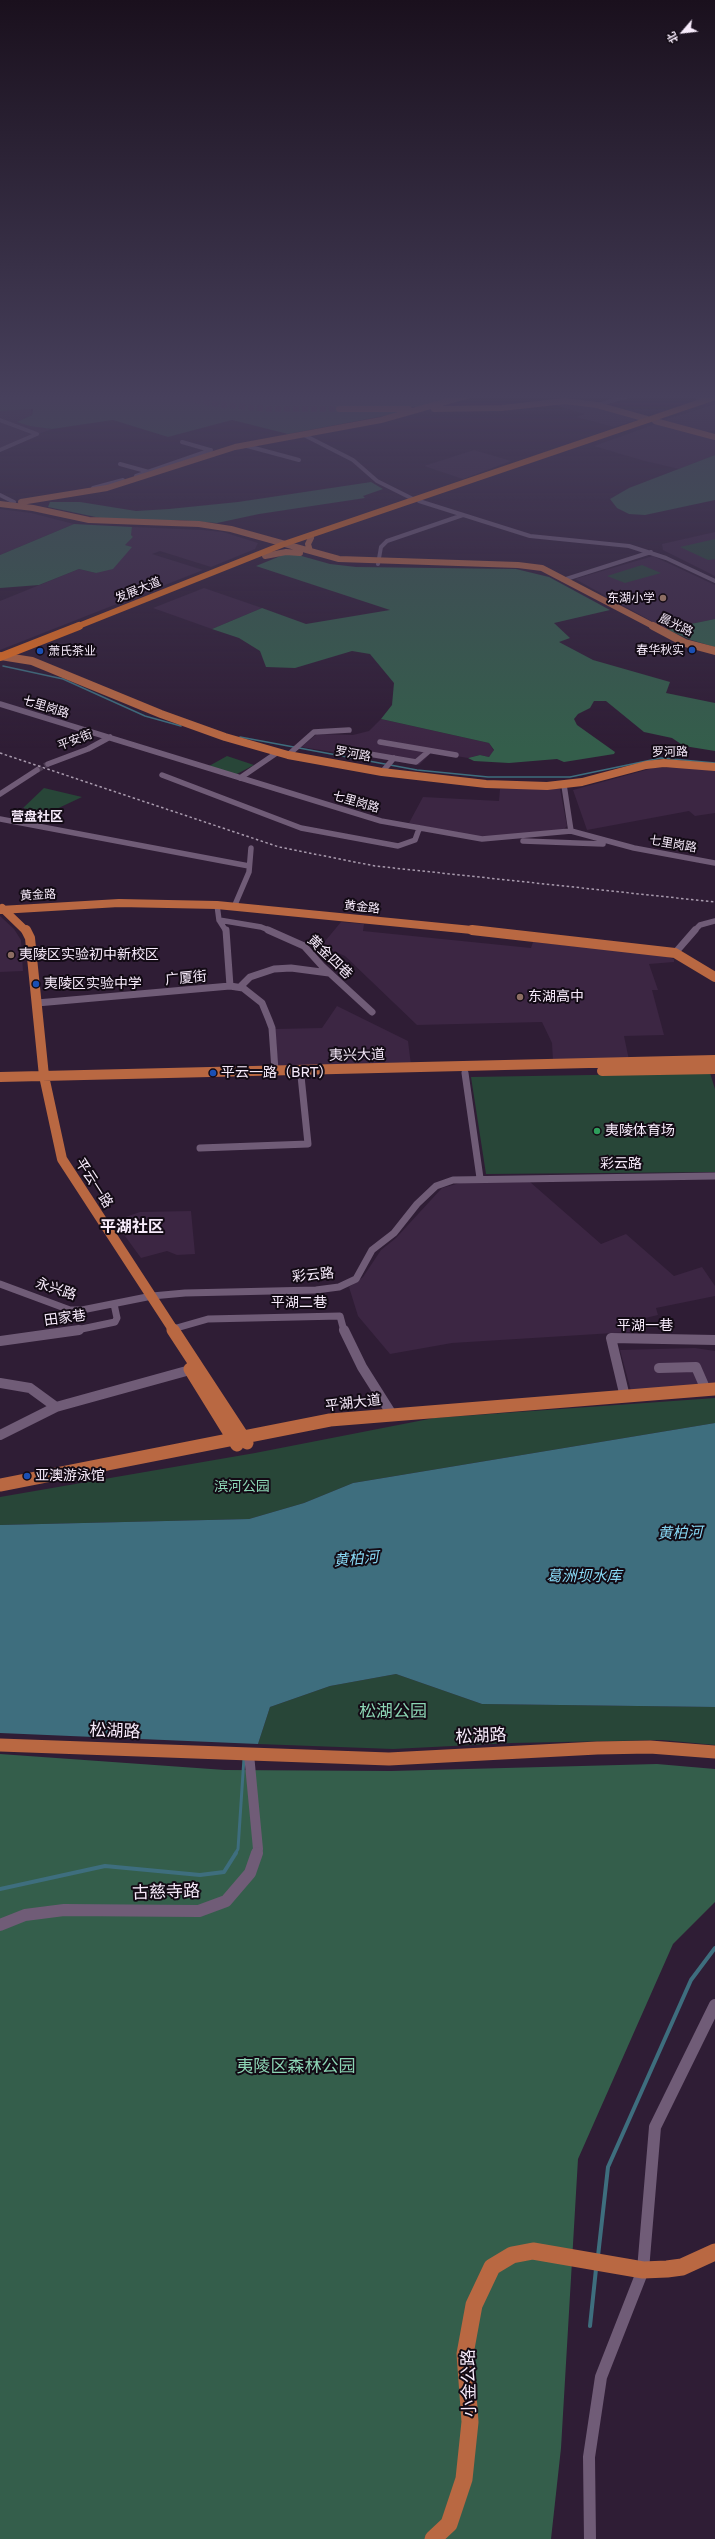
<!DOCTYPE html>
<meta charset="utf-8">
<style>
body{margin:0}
#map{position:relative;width:715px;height:2539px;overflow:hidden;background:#2f1d35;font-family:"Golos Text","Noto Sans SC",sans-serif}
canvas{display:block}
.north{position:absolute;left:663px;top:12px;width:40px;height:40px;-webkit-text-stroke:3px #130b15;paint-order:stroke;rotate:242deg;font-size:11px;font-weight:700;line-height:16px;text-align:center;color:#f7ebfb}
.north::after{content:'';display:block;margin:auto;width:14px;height:18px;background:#f7ebfb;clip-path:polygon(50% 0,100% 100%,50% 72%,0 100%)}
</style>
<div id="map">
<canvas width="715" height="2539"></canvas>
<div class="north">北</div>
</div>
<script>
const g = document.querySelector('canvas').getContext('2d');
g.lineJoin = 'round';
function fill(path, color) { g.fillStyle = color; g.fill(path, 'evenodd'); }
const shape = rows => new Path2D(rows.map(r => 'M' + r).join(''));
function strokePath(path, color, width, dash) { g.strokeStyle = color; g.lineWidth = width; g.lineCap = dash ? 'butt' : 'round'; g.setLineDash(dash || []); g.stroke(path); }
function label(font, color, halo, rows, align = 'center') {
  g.font = font + ' "Golos Text","Noto Sans SC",sans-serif'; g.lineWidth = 4; g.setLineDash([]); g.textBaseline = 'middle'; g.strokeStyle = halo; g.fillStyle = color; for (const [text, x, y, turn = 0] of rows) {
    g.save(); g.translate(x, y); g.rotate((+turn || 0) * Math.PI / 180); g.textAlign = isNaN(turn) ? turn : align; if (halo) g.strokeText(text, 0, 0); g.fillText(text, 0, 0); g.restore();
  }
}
fill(shape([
 [548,403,589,405,641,419,614,427,576,417,584,414],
 [715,404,715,430,705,433,661,421],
 [31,408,32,415,18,422,52,429,0,448,0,411],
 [658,423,715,439,715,455,679,469,641,460,594,446],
 [474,450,511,461,463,479,424,466],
 [0,509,31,513,74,524,0,555],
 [132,527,203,530,223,532,258,543,255,549,211,567,160,551,152,554,203,570,0,650,0,601,79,569,96,573,131,547,124,545,133,537,130,535],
 [715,532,715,576,663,550,662,544],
 [653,556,715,585,715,619,666,629,575,579],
 [204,588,262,608,212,629,153,608],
 [381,719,489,743,494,751,489,757,480,755,468,758,432,752,419,765,301,747,317,734,353,735,369,731],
 [677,767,715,770,715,813,695,816,689,811,587,830,573,790,653,768],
 [500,789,560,789,567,826,563,830,486,837,463,835,409,823,423,797,499,801],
 [0,916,14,929,21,940,23,971,0,972],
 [341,922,364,924,363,931,531,948,533,942,661,955,674,959,674,962,649,964,658,990,652,990,664,1035,624,1036,629,1060,553,1061,552,1043,542,1022,417,1025,345,956,321,946],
 [337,1006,408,1041,411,1065,278,1067,275,1029,322,1028],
 [530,1182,601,1244,626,1234,674,1276,702,1267,715,1286,715,1296,656,1308,658,1315,641,1319,646,1331,452,1343,390,1354,358,1316,349,1287,363,1277,381,1250,396,1238,442,1188,460,1183],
 [191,1211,195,1254,177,1255,167,1251,141,1258,114,1221,140,1212],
 [695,1348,715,1351,715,1384,631,1391,620,1350]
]), '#3c2643');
fill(shape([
 [715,539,715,559,708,560,680,547],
 [642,565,661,573,625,583,607,576],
 [227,756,254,765,235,775,209,766],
 [44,788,82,797,48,813,23,808],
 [710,1073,715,1089,715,1172,486,1174,471,1077],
 [715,1398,715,1423,353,1483,304,1503,249,1519,0,1525,0,1497,255,1453,434,1418],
 [396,1674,482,1704,715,1707,715,1745,662,1740,512,1743,393,1749,258,1744,270,1707,330,1686]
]), '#284638');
fill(shape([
 [0,394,152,394,168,397,176,394,469,394,421,407,339,408,393,410,400,413,288,434,232,420,168,437,113,420,52,429,30,426,17,422,32,415,33,409,0,411],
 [715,455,715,500,645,515,629,514,617,508,610,499,629,488],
 [371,482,383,489,363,496,365,498,259,514,217,523,179,520,110,520,48,507,50,502,80,502,136,511,169,509,238,502],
 [74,524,132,527,131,535,133,537,125,545,132,547,113,569,96,573,79,569,39,585,0,588,0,555],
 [283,555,298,555,330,564,356,567,516,569,549,577,610,610,554,623,570,638,559,642,593,660,670,682,666,693,715,703,715,751,684,746,672,738,644,732,606,701,594,701,590,708,578,714,574,719,577,725,615,752,614,754,564,762,557,759,509,763,474,761,468,758,480,755,489,757,494,750,489,743,381,719,392,705,394,683,370,654,352,651,295,668,266,667,260,651,239,638,212,629,262,608,306,624,390,610,256,566],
 [715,619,715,647,691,640,666,629],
 [0,1754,225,1770,391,1771,657,1764,715,1769,715,1902,673,1944,578,2159,561,2448,551,2539,0,2539]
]), '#345e4b');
fill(shape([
 [715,1423,715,1707,482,1704,396,1674,330,1686,270,1707,258,1744,0,1733,0,1525,249,1519,304,1503,353,1483]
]), '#3e6e7e');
strokePath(shape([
 [3,666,63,679,145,716,181,726],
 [240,737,417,770,488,777,570,777,661,758,715,763]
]), '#3e6e7e', 1.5);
strokePath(shape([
 [235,1854,238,1849,244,1758]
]), '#3e6e7e', 3);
strokePath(shape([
 [0,1889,105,1866,200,1875,224,1872,236,1853],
 [598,2256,608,2167,691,1980,715,1948],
 [590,2326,596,2269]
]), '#3e6e7e', 4);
strokePath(shape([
 [37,770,48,764]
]), '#4d3c53', 5.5, [5.5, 3]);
strokePath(shape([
 [168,395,217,404,267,409,339,409]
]), '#4d3c53', 6, [6, 3]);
strokePath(shape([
 [687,394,707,399],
 [597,405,636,394],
 [0,420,37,434,0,450],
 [302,434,353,460,377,481,413,499],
 [182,442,210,450],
 [247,446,299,460],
 [120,464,149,472],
 [136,476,211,450],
 [93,488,123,480],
 [0,495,14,502],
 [419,501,530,536,629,546,666,558,715,581],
 [378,564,381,547,387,541,463,515],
 [563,580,651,552]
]), '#705c77', 4);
strokePath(shape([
 [0,704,381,821,482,839,571,831,634,848,715,863],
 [380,742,456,755],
 [352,751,416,762,429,751],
 [288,755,314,732,349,730],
 [48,764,88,749,110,737],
 [382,772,394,758],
 [162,775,301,828,398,846,415,840,419,829],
 [240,778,278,752],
 [564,785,571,831],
 [0,794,37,770],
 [0,819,249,866],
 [523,841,603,844],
 [217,905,219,920,226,931],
 [234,907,249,872,251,848],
 [219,920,261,927,271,931],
 [694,931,700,925,715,921]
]), '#705c77', 5.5);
strokePath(shape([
 [226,930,230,986],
 [268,930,304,946,322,966,372,1012],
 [675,953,695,930],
 [240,987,250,977,274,969,291,968,329,973],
 [37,1003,230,986,243,988,262,1003,269,1020,272,1028,275,1070],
 [465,1073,480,1178],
 [200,1148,308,1144,301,1076],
 [0,1284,70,1310,82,1310,152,1296,185,1293,316,1290,339,1287,356,1279,372,1250,394,1233,417,1204,436,1186,453,1180,715,1176],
 [173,1329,208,1319,340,1316,344,1331],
 [72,1331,115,1322,117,1318,114,1304]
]), '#705c77', 7);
strokePath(shape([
 [344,1330,362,1367,391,1413],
 [0,1341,79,1330],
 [659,1368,696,1367,706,1390],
 [0,1383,30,1388,56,1407],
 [625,1397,611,1338,715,1340],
 [0,1435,56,1407,190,1370],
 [249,1754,258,1849,256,1854]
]), '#705c77', 10);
strokePath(shape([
 [0,1925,25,1915,64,1910,199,1911,226,1901,250,1873,257,1853],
 [590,2539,589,2457,601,2377,643,2270,655,2127,715,2005]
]), '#705c77', 12);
strokePath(shape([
 [161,394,168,395],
 [339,409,409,409],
 [434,409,502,408,565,401,597,405,647,419],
 [655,421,715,437],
 [21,502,107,488,235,447,381,420,473,394],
 [0,504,33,508,89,520,199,524,231,529,339,559,518,565,542,568,655,627],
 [310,551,308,544,311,538],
 [265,556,286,552,300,553]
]), '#b96842', 6);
strokePath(shape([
 [653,626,685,643,715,651],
 [0,656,32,661,161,714,225,737,288,755,382,772,486,784,547,786,582,782,646,765,664,763,715,767],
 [2,908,26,931],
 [0,910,119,903,217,905,482,931]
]), '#b96842', 8);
strokePath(shape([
 [26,930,30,938,44,1076,62,1159,174,1331],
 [472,930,675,953,715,977],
 [602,1071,715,1069],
 [0,1077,715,1060]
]), '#b96842', 10);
strokePath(shape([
 [173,1330,247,1443],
 [190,1369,237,1445],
 [0,1485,330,1420,715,1389],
 [0,1745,389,1759,597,1748,650,1747,715,1752]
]), '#b96842', 13);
strokePath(shape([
 [433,2539,449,2524,464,2479,470,2422,465,2354,474,2305,492,2267,512,2255,533,2251,643,2270,667,2269,682,2267,715,2252]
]), '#b96842', 17);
strokePath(shape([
 [76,627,284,544,715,397]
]), '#ea701e', 6);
strokePath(shape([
 [0,657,79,626]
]), '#ea701e', 8);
strokePath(shape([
 [0,753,279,847,375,866,715,902]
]), '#a99bae', 1.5, [2.5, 2.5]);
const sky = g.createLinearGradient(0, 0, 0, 749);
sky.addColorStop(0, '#1a101d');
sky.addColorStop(0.53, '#47405c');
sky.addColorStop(1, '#47405c00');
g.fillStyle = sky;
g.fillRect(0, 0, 715, 749);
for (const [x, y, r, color] of [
 [663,598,4,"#8d6e63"],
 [692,650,4,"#1a4fb4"],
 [40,651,4,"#1a4fb4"],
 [11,955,4,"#8d6e63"],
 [36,984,4,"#1a4fb4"],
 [520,997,4,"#8d6e63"],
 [213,1073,4,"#1a4fb4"],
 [597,1131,4,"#2e9e5b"],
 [27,1476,4,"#1a4fb4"]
]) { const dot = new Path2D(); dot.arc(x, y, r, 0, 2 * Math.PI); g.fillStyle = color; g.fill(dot); strokePath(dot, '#130b15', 1.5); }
label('12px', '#f7ebfb', '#130b15', [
 ["发展大道",138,590,-22],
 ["晨光路",676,625,25],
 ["七里岗路",46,707,17],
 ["平安街",75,740,-21],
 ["罗河路",670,752,-1],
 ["罗河路",353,754,10],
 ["七里岗路",356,802,16],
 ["七里岗路",673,844,10],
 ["黄金路",38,895,-3],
 ["黄金路",362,907,6]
]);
label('12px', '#f7ebfb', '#130b15', [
 ["东湖小学",655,598],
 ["春华秋实",684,650],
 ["萧氏茶业",48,651,"left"]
], 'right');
label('bold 13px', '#f7ebfb', '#130b15', [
 ["营盘社区",37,817]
]);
label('14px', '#f7ebfb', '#130b15', [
 ["夷陵区实验初中新校区",19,955],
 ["夷陵区实验中学",44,984],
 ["东湖高中",528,997],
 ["平云一路（BRT）",221,1073],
 ["夷陵体育场",605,1131],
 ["亚澳游泳馆",35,1476]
], 'left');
label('14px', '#f7ebfb', '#130b15', [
 ["黄金四巷",330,957,44],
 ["广厦街",186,978,-5],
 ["夷兴大道",357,1055,-1],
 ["彩云路",621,1164],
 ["平云一路",94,1183,57],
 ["彩云路",313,1275,-6],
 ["永兴路",56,1289,18],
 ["平湖二巷",299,1303],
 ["田家巷",65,1318,-8],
 ["平湖一巷",645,1326],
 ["平湖大道",353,1403,-7]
]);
label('14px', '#8cd5b4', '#130b15', [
 ["滨河公园",242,1487]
]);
label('italic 15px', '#88d8f4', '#130b15', [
 ["黄柏河",680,1533,-1],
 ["黄柏河",356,1559,-5],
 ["葛洲坝水库",584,1576]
]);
label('bold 16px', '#f7ebfb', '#130b15', [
 ["平湖社区",132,1227]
]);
label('17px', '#8cd5b4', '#130b15', [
 ["松湖公园",393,1712],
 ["夷陵区森林公园",296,2067]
]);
label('17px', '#f7ebfb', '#130b15', [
 ["松湖路",115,1731,2],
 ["松湖路",481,1736,-3],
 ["古慈寺路",166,1892,-2],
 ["小金公路",469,2383,-91]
]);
</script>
